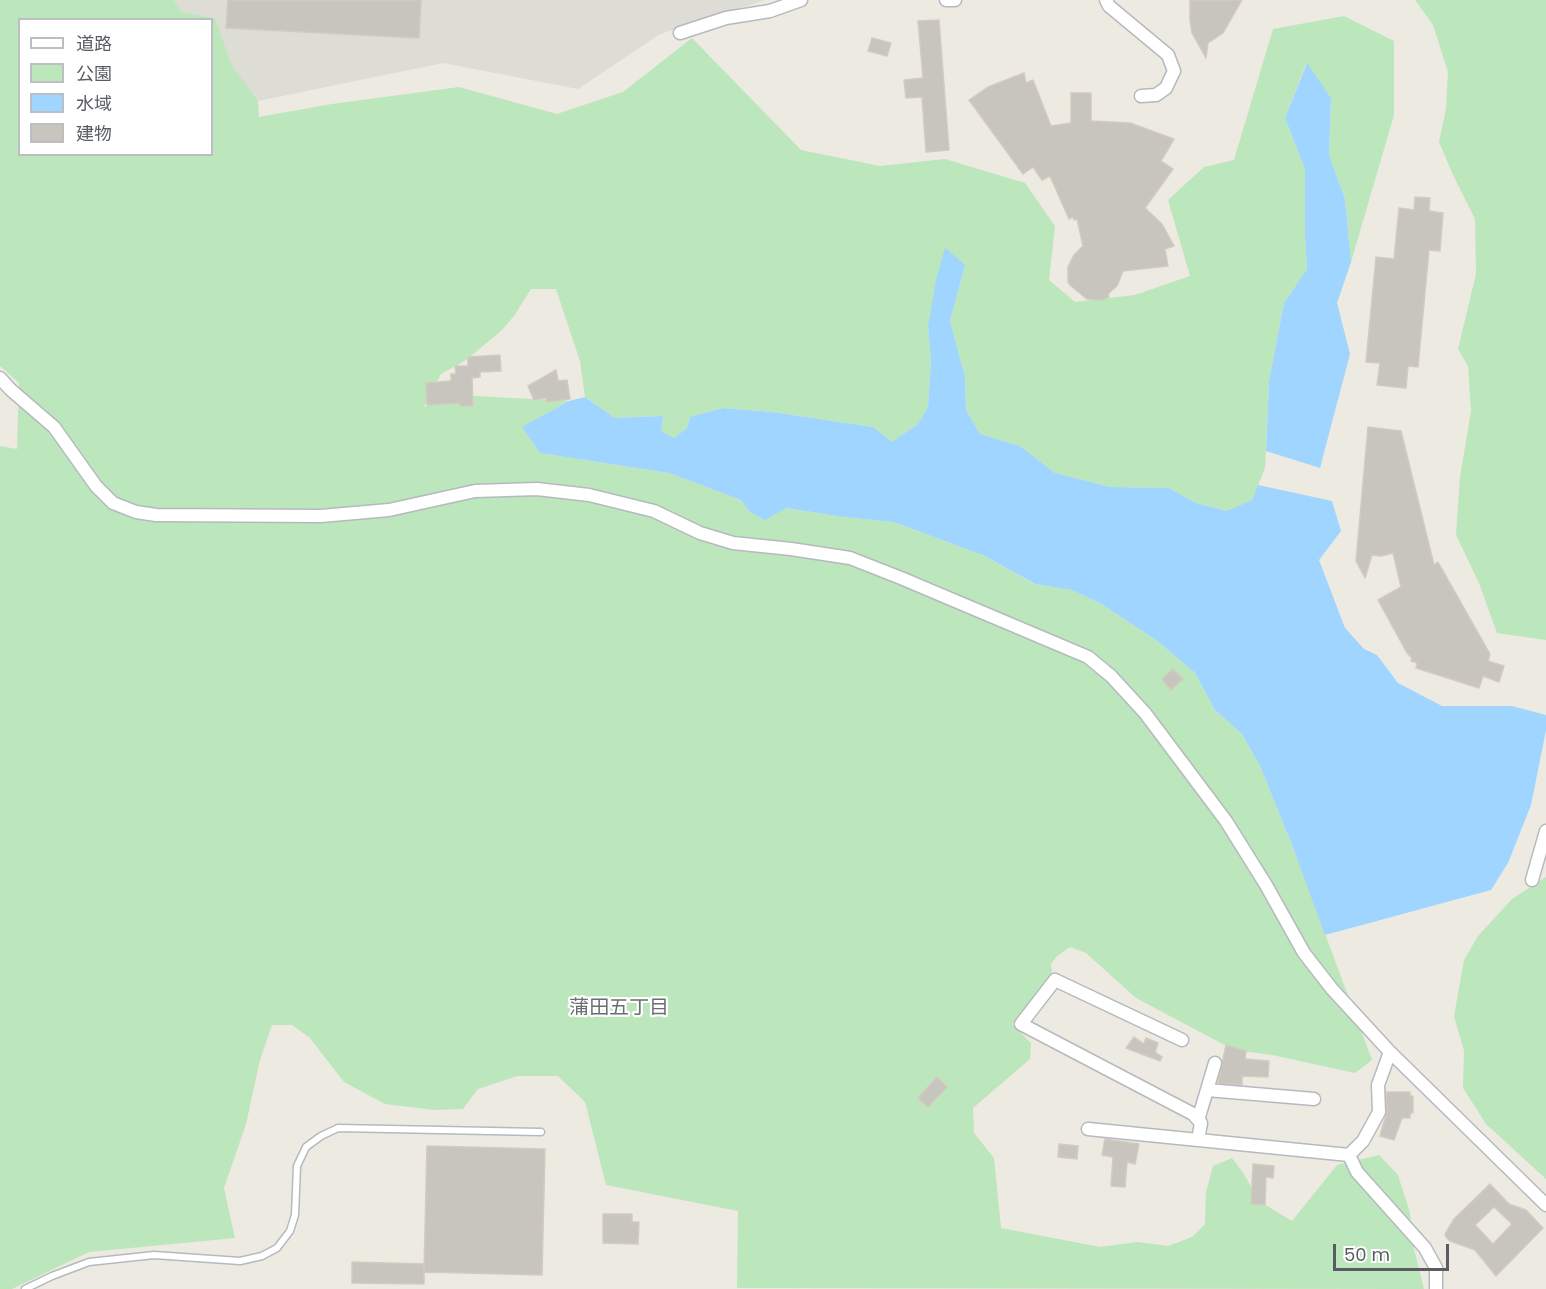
<!DOCTYPE html>
<meta charset="utf-8">
<style>
body{margin:0}
#map{position:relative;width:1546px;height:1289px;overflow:hidden;background:#edeae1;font-family:Poppins,"Noto Sans JP",sans-serif}
canvas{display:block}
.legend{position:absolute;left:18px;top:18px;width:195px;height:138px;box-sizing:border-box;background:#fff;border:2px solid #bdbec0;margin:0;padding:8px 10px;list-style:none;font-size:18px;color:#595d62}
.legend li{display:flex;align-items:center;gap:12px;height:30px}
.legend b{width:30px;border:2px solid #bdbec0}
.scale{position:absolute;left:1333px;top:1244px;width:116px;height:27px;box-sizing:border-box;border:3px solid #595d62;border-top:0;padding-left:8px;font-size:18px;line-height:21px;white-space:nowrap;color:#595d62;-webkit-text-stroke:4px #fff;paint-order:stroke}
</style>
<div id="map">
<canvas width="1546" height="1289"></canvas>
<ul class="legend">
<li><b style="height:8px;background:#fff"></b>道路</li>
<li><b style="height:16px;background:#bce6bc"></b>公園</li>
<li><b style="height:16px;background:#9fd5ff"></b>水域</li>
<li><b style="height:16px;background:#c8c4be"></b>建物</li>
</ul>
<div class="scale">50 m</div>
</div>
<script>
const g = document.querySelector('canvas').getContext('2d');
g.lineJoin = 'round';
function fill(path, color) { g.fillStyle = color; g.fill(path, 'evenodd'); }
const shape = rows => new Path2D(rows.map(r => 'M' + r).join(''));
function strokePath(path, color, width, dash) { g.strokeStyle = color; g.lineWidth = width; g.lineCap = dash ? 'butt' : 'round'; g.setLineDash(dash || []); g.stroke(path); }
function label(font, color, halo, rows, align = 'center') {
  g.font = font + ' Poppins,"Noto Sans JP",sans-serif'; g.lineWidth = 4.5; g.setLineDash([]); g.textBaseline = 'middle'; g.strokeStyle = halo; g.fillStyle = color; for (const [text, x, y, turn = 0] of rows) {
    g.save(); g.translate(x, y); g.rotate((+turn || 0) * Math.PI / 180); g.textAlign = isNaN(turn) ? turn : align; if (halo) g.strokeText(text, 0, 0); g.fillText(text, 0, 0); g.restore();
  }
}
fill(shape([
 [174,0,765,0,660,34,578,89,443,63,258,101,232,65,215,18,181,12]
]), '#dddcd5');
fill(shape([
 [0,0,174,0,181,12,215,18,232,65,258,101,259,117,332,104,459,87,557,114,623,92,692,38,801,150,880,166,945,159,1025,183,1055,226,1049,280,1075,302,1135,295,1190,276,1168,200,1204,167,1234,160,1273,29,1344,16,1394,41,1394,115,1351,262,1345,199,1329,155,1331,98,1306,64,1285,118,1305,169,1305,236,1307,269,1284,303,1269,381,1265,468,1252,500,1228,511,1196,503,1169,488,1110,487,1055,473,1020,446,980,434,966,410,965,377,950,321,965,265,928,327,931,361,928,407,918,424,891,443,873,427,772,412,723,408,690,417,687,428,674,438,660,431,663,416,615,418,585,397,580,361,556,289,531,289,514,316,501,331,466,360,441,374,424,407,456,395,569,401,523,427,540,453,669,473,741,500,750,512,785,508,843,517,894,522,985,556,1034,584,1072,590,1103,605,1156,640,1195,673,1215,710,1242,734,1260,766,1292,845,1372,1060,1355,1073,1272,1055,1234,1050,1136,998,1086,953,1070,947,1057,956,1051,964,1052,974,1012,1024,1031,1043,1030,1059,973,1108,974,1133,994,1158,1001,1228,1100,1247,1138,1242,1168,1246,1192,1237,1205,1224,1206,1192,1213,1166,1232,1158,1244,1174,1259,1201,1292,1221,1337,1165,1379,1155,1398,1175,1410,1213,1414,1249,1424,1289,737,1288,738,1211,606,1185,585,1102,558,1076,517,1076,478,1089,463,1109,435,1110,385,1104,344,1082,310,1038,292,1025,272,1025,260,1060,246,1124,224,1188,235,1238,89,1252,12,1289,0,1289,0,446,17,449,19,383,0,366],
 [20,20,212,20,212,154,20,154],
 [1415,0,1546,0,1546,640,1497,633,1479,583,1456,535,1460,477,1471,411,1468,366,1458,349,1476,274,1475,219,1453,175,1439,142,1446,109,1448,72,1433,25],
 [1546,877,1546,1179,1486,1124,1463,1088,1464,1051,1454,1016,1464,960,1478,936,1512,899]
]), '#bce6bc');
fill(shape([
 [1307,63,1331,98,1329,155,1345,199,1351,262,1337,303,1350,354,1320,468,1266,451,1269,381,1284,303,1307,269,1305,236,1305,169,1285,118],
 [945,248,965,265,950,321,965,377,966,410,980,434,1020,446,1055,473,1110,487,1169,488,1196,503,1227,511,1252,500,1258,485,1332,501,1341,531,1319,560,1345,628,1364,649,1377,655,1398,683,1442,706,1512,706,1546,715,1546,730,1531,805,1508,863,1491,890,1325,935,1292,845,1260,766,1242,734,1215,710,1195,673,1156,640,1103,605,1072,590,1035,584,985,556,894,522,843,517,786,508,765,520,750,512,741,500,669,473,540,453,522,427,569,401,585,397,615,418,663,416,661,431,674,438,687,428,690,417,723,408,772,412,873,427,892,442,918,424,928,407,931,361,928,327,936,280]
]), '#9fd5ff');
const building = shape([
 [228,0,421,0,419,38,226,28,228,0],
 [1190,0,1242,0,1223,33,1208,43,1206,58,1192,33,1190,20,1190,0],
 [939,20,949,150,926,152,922,97,906,98,904,80,923,78,918,21,939,20],
 [872,38,891,43,887,56,868,51,872,38],
 [1024,73,1026,83,1033,80,1051,126,1071,123,1071,93,1091,93,1091,121,1130,123,1174,139,1161,161,1173,169,1145,208,1162,224,1174,246,1165,249,1168,266,1123,271,1117,286,1108,294,1109,297,1102,300,1087,299,1071,286,1068,282,1068,267,1074,255,1083,246,1077,219,1074,220,1073,217,1069,219,1050,176,1042,180,1033,167,1023,174,969,100,988,87,1024,73],
 [1415,197,1430,198,1429,211,1443,213,1440,251,1429,250,1418,367,1408,366,1406,388,1377,385,1380,363,1366,362,1376,257,1394,259,1399,208,1414,210,1415,197],
 [500,355,501,371,480,372,480,377,472,378,473,406,460,406,460,403,427,405,426,383,451,381,451,374,456,374,455,366,468,366,468,357,500,355],
 [556,370,558,381,567,380,570,399,546,402,546,398,534,400,528,386,556,370],
 [1368,427,1401,431,1434,565,1438,562,1490,654,1488,661,1504,666,1499,682,1483,676,1479,688,1416,668,1417,663,1411,661,1412,658,1407,653,1378,600,1401,587,1393,553,1381,556,1372,555,1365,578,1356,561,1368,427],
 [1173,669,1183,679,1171,690,1162,679,1173,669],
 [1134,1037,1144,1044,1146,1038,1158,1043,1155,1052,1162,1057,1160,1061,1126,1048,1134,1037],
 [1226,1045,1246,1051,1245,1059,1269,1061,1268,1077,1242,1076,1242,1085,1218,1083,1226,1045],
 [937,1077,947,1087,928,1107,918,1098,937,1077],
 [1386,1092,1410,1092,1410,1096,1413,1096,1413,1113,1410,1113,1410,1118,1402,1118,1394,1140,1380,1136,1387,1112,1386,1092],
 [1105,1139,1139,1144,1135,1164,1127,1162,1125,1187,1111,1186,1113,1157,1102,1155,1105,1139],
 [1059,1144,1078,1146,1077,1159,1058,1157,1059,1144],
 [427,1146,545,1149,542,1275,424,1272,427,1146],
 [1253,1164,1274,1166,1273,1178,1266,1177,1265,1205,1251,1204,1253,1164],
 [1490,1184,1509,1204,1526,1210,1543,1228,1496,1276,1475,1250,1450,1241,1446,1237,1445,1234,1454,1219,1490,1184],
 [1494,1207,1512,1224,1493,1244,1475,1225,1494,1207],
 [603,1214,632,1214,632,1222,639,1222,638,1244,603,1243,603,1214],
 [352,1262,424,1264,424,1284,352,1283,352,1262]
]);
fill(building, '#c8c4be');
strokePath(building, '#d2ccbf', 1.5);
const service = shape([
 [25,1289,52,1276,89,1262,154,1255,240,1261,262,1256,277,1248,290,1231,295,1215,297,1166,306,1147,321,1136,338,1128,541,1132]
]);
const minor = shape([
 [946,0,955,0],
 [1106,0,1109,6,1168,55,1174,71,1166,88,1156,95,1141,96],
 [680,33,726,18,770,11,801,0],
 [0,378,11,390,54,427,96,486,113,503,136,512,156,515,321,516,389,510,475,491,537,489,589,495,654,511,700,533,733,543,791,549,850,558,901,578,1088,657,1111,676,1145,713,1226,821,1266,885,1304,953,1332,989,1390,1052,1546,1205],
 [1532,880,1546,831],
 [1182,1040,1055,980,1021,1024,1193,1114,1201,1123,1198,1140],
 [1207,1090,1314,1099],
 [1198,1120,1215,1063],
 [1088,1129,1349,1155,1363,1141,1379,1112,1378,1085,1390,1052],
 [1349,1155,1357,1172,1425,1248,1436,1268,1436,1289]
]);
strokePath(service, '#b6b9be', 9);
strokePath(minor, '#b6b9be', 15);
strokePath(service, '#fff', 6);
strokePath(minor, '#fff', 12);
label('20px', '#6a6f74', '#fff', [
 ["蒲田五丁目",619,1009]
]);
</script>
